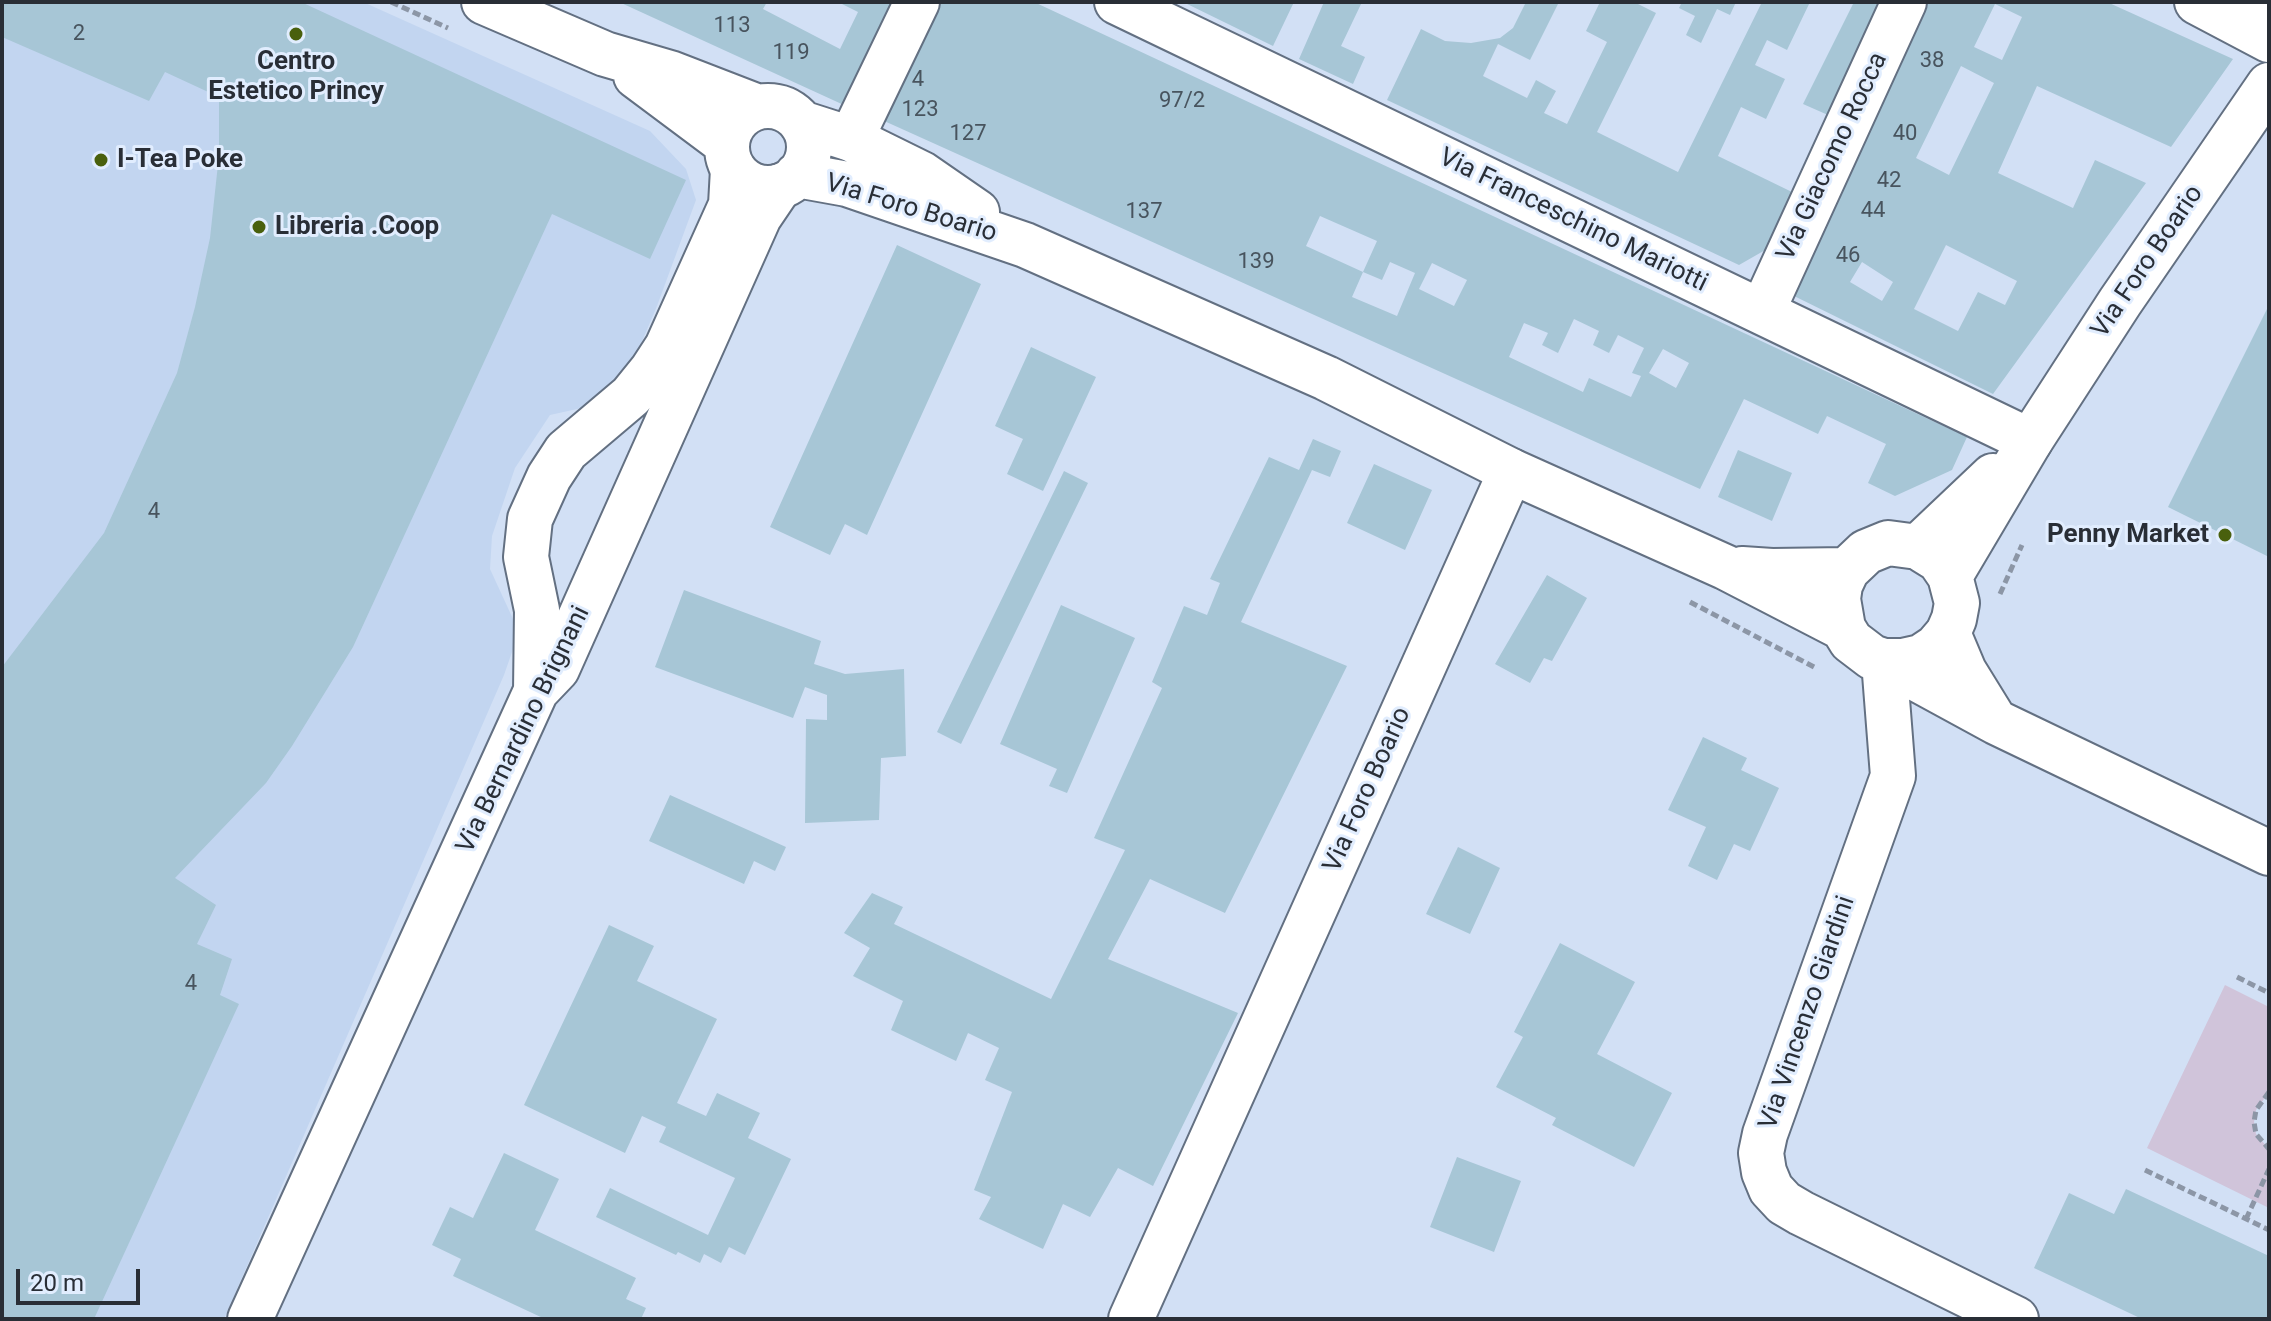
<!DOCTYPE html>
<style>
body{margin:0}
#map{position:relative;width:2271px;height:1321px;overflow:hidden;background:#d2e0f5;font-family:Roboto,sans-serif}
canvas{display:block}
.frame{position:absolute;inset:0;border:4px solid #292e36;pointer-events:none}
.scale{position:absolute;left:16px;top:1269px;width:124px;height:36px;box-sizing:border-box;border:4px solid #292e36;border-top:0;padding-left:10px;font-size:24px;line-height:28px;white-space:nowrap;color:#292e36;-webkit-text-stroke:6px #e1edfe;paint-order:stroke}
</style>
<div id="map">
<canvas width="2271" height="1321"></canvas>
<div class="frame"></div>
<div class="scale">20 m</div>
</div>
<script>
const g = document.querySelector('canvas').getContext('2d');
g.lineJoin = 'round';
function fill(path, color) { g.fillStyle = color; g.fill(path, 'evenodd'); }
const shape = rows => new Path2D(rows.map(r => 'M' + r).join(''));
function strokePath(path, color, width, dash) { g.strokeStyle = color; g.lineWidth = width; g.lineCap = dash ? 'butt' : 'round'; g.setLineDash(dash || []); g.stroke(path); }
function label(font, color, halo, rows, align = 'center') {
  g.font = font + ' Roboto,sans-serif'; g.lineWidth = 6; g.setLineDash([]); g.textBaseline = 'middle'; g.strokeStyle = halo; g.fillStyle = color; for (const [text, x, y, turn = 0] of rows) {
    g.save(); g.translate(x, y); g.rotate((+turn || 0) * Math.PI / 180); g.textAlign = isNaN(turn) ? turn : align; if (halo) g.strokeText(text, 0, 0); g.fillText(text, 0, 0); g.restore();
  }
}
fill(shape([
 [2,2,363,2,650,131,686,169,696,200,657,306,623,386,586,407,550,415,515,468,492,536,490,569,519,632,504,675,224,1319,2,1319]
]), '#c2d5f0');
fill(shape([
 [2225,985,2269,1007,2269,1092,2256,1110,2254,1122,2256,1134,2269,1149,2269,1208,2147,1148]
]), '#d0c4da');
fill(shape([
 [2,2,301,2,686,180,650,259,552,214,353,647,292,746,266,783,175,878,216,905,197,944,232,959,220,995,239,1004,94,1319,2,1319,2,667,104,533,177,373,195,307,210,238,219,155,219,97,165,72,149,101,2,37],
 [619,2,767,2,763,9,840,49,858,12,838,2,893,2,846,106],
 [937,2,1034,2,1967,437,1952,470,1895,496,1868,483,1886,444,1827,416,1818,434,1744,399,1700,489,882,120],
 [1320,216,1377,241,1363,272,1382,280,1390,262,1415,273,1397,316,1352,297,1363,272,1306,246],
 [1432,263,1467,280,1454,306,1419,289],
 [1574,319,1599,331,1593,345,1609,353,1618,335,1644,348,1632,373,1641,376,1631,397,1589,378,1583,392,1509,357,1524,323,1548,333,1542,345,1558,353],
 [1663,349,1689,363,1676,388,1649,373],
 [1183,2,1294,2,1273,46],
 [1324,2,1362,2,1341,46,1365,57,1353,84,1299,59],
 [1526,2,1559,2,1530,60,1498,44,1483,76,1527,98,1536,80,1556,91,1544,113,1567,124,1607,42,1586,31,1600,2,1634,2,1656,13,1597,132,1678,172,1762,2,1810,2,1787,50,1767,40,1755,65,1785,79,1766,119,1741,107,1718,156,1792,192,1767,249,1739,265,1387,100,1421,29,1445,41,1471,43,1500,38,1513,28],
 [1682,2,1736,2,1730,15,1717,9,1701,43,1686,35,1695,16,1679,8],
 [1854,2,1878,2,1828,115,1803,104],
 [1923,2,2107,2,2233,59,2171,147,2037,86,1998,173,2073,208,2095,160,2146,183,1993,394,1790,294],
 [1995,4,2022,17,2002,60,1974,47],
 [1961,66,1994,83,1949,175,1916,158],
 [1946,245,2017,281,2005,305,1978,292,1958,331,1914,309],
 [1862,262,1893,282,1882,301,1850,282],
 [897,245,981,284,867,535,845,524,830,555,770,527],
 [2269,305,2269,557,2168,507],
 [1031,347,1096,377,1043,491,1007,474,1023,439,995,426],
 [1313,439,1341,451,1330,477,1312,470,1241,622,1347,666,1225,913,1150,879,1108,959,1238,1013,1153,1186,1118,1168,1090,1217,1063,1204,1043,1249,979,1219,991,1197,974,1190,1012,1092,985,1080,999,1048,968,1033,956,1061,891,1030,903,1001,853,976,870,948,844,933,872,893,903,907,894,924,1051,999,1125,850,1094,838,1162,688,1152,682,1184,606,1207,615,1220,583,1210,579,1269,457,1299,470],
 [1738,450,1792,473,1772,521,1718,497],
 [1374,464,1432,490,1405,550,1347,523],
 [1064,471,1088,483,961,744,937,732],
 [1547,575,1587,598,1552,661,1544,658,1530,683,1495,664],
 [684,590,821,641,814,664,845,674,904,669,906,756,881,758,879,820,805,823,806,719,827,720,827,695,805,687,793,718,655,667],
 [1061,605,1135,638,1067,793,1049,786,1057,769,1000,744],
 [1703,737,1747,758,1741,770,1779,788,1750,851,1734,844,1717,880,1688,866,1706,827,1668,810],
 [670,795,786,847,775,871,754,861,744,884,649,841],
 [1458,847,1500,868,1470,934,1426,914],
 [609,925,654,946,637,981,717,1019,677,1103,706,1116,717,1093,760,1113,748,1138,791,1159,745,1255,729,1247,721,1263,704,1254,700,1263,678,1252,676,1255,596,1217,610,1188,708,1235,735,1178,659,1142,666,1127,642,1116,625,1153,524,1105],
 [1560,943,1635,982,1597,1054,1672,1093,1634,1167,1552,1125,1556,1118,1496,1087,1523,1037,1514,1032],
 [504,1153,559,1179,535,1230,636,1278,626,1299,646,1308,641,1319,545,1319,453,1276,461,1259,432,1245,450,1207,473,1218],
 [1457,1157,1521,1181,1494,1252,1430,1227],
 [2126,1189,2269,1256,2269,1319,2142,1319,2034,1268,2069,1193,2114,1214]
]), '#a7c6d6');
const street = shape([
 [1117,2,2030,441],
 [2197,2,2269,40],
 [851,139,917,2],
 [1762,312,1904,2],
 [1948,633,1964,671,1993,718],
 [1884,661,1893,776,1765,1134,1761,1153,1764,1172,1771,1189,1784,1203,1801,1213,2016,1319],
 [1884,661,1996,722,2269,853],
 [536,691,537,610,526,557,530,519,549,477,566,451,631,396,652,370,667,347,731,205,733,169],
 [250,1319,536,691,557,669,759,217,780,186],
 [1131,1319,1511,471]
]);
const secondary = shape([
 [484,2,605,54,670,73,758,107],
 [2261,2,2269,20],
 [636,76,727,144],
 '727 147a41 41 0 1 1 82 0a41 41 0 1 1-82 0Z',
 [801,123,851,139,922,174,977,212],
 [797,175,847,184,1025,245,1326,378,1511,471,1725,567,1843,628,1851,641,1872,657,1884,661,1903,661,1921,657,1936,647,1948,633,1954,619,1957,603,1950,576,1939,560,1918,547,1888,543,1866,552,1847,570,1840,585,1838,599,1843,628],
 [1918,547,1993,476],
 [1742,569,1772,571,1847,570],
 [1950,576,2030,441,2120,302,2269,85]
]);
strokePath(street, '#637082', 48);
strokePath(secondary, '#637082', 48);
strokePath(shape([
 [391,2,448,28],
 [2000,594,2022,545],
 [1690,602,1816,668],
 [2237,977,2269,993],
 [2269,1092,2256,1110,2254,1122,2256,1134,2269,1149],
 [2145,1170,2269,1230],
 [2246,1219,2269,1169]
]), '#8c96a6', 5, [8, 4]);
strokePath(street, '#fff', 44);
strokePath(secondary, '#fff', 44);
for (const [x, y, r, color] of [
 [296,34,8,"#49600d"],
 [101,160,8,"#49600d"],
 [259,227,8,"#49600d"],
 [2225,535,8,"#49600d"]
]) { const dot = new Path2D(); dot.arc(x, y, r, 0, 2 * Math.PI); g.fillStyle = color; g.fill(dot); strokePath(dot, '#e1edfe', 3); }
label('22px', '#48545e', null, [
 ["113",732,26],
 ["2",79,34],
 ["119",791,53],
 ["38",1932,61],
 ["4",918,80],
 ["97/2",1182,101],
 ["123",920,110],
 ["127",968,134],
 ["40",1905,134],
 ["42",1889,181],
 ["44",1873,211],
 ["137",1144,212],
 ["46",1848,256],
 ["139",1256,262],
 ["4",154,512],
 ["4",191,984]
]);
label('bold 26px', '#292e36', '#e1edfe', [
 ["Centro",296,62,"center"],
 ["Estetico Princy",296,92,"center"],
 ["I-Tea Poke",117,160],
 ["Libreria .Coop",275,227],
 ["Penny Market",2209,535,"right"]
], 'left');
label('26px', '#292e36', '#e1edfe', [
 ["Via Giacomo Rocca",1833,157,-65],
 ["Via Foro Boario",911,209,17],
 ["Via Franceschino Mariotti",1573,221,26],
 ["Via Foro Boario",2148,262,-56],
 ["Via Bernardino Brignani",524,730,-64],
 ["Via Foro Boario",1368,790,-66],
 ["Via Vincenzo Giardini",1808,1013,-71]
]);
</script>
